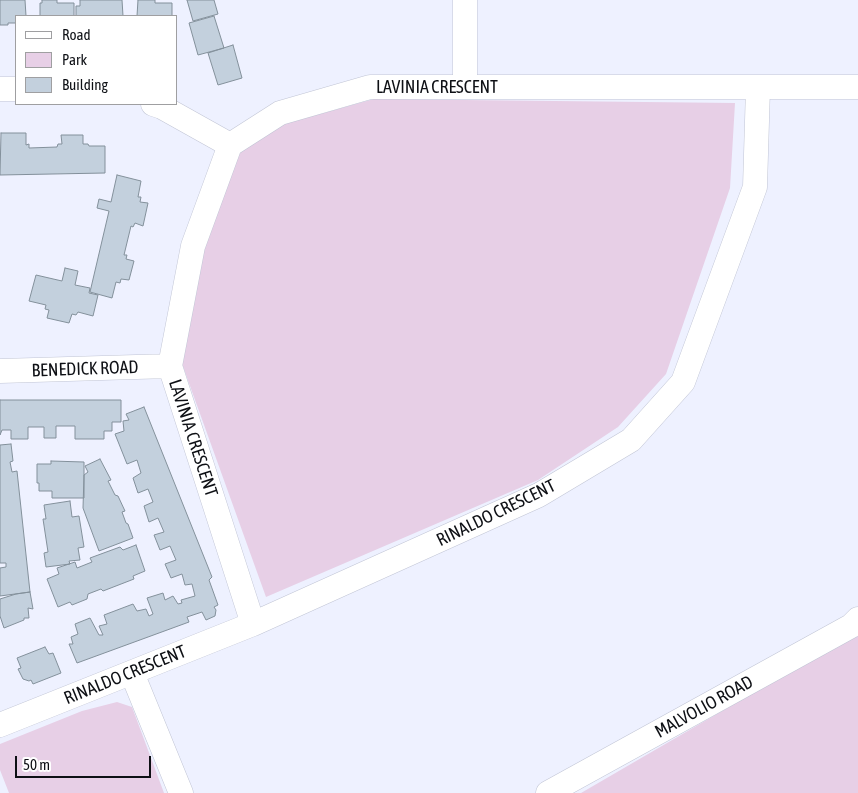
<!DOCTYPE html>
<style>
body{margin:0}
#map{position:relative;width:858px;height:793px;overflow:hidden;background:#eef1ff;font-family:"Asap Condensed",sans-serif}
canvas{display:block}
.legend{position:absolute;left:15px;top:15px;width:162px;height:90px;box-sizing:border-box;background:#fff;border:1px solid #9f9fa1;margin:0;padding:6px 9px;list-style:none;font-size:15px;color:#0e1015}
.legend li{display:flex;align-items:center;gap:10px;height:25px}
.legend b{width:25px;border:1px solid #9f9fa1}
.scale{position:absolute;left:15px;top:756px;width:136px;height:22px;box-sizing:border-box;border:2px solid #0e1015;border-top:0;padding-left:6px;font-size:15px;line-height:18px;white-space:nowrap;color:#0e1015;-webkit-text-stroke:4px #fff;paint-order:stroke}
</style>
<div id="map">
<canvas width="858" height="793"></canvas>
<ul class="legend">
<li><b style="height:6px;background:#fff"></b>Road</li>
<li><b style="height:14px;background:#e7cfe6"></b>Park</li>
<li><b style="height:14px;background:#c3d0dd"></b>Building</li>
</ul>
<div class="scale">50 m</div>
</div>
<script>
const g = document.querySelector('canvas').getContext('2d');
g.lineJoin = 'round';
function fill(path, color) { g.fillStyle = color; g.fill(path, 'evenodd'); }
const shape = rows => new Path2D(rows.map(r => 'M' + r).join(''));
function strokePath(path, color, width, dash) { g.strokeStyle = color; g.lineWidth = width; g.lineCap = dash ? 'butt' : 'round'; g.setLineDash(dash || []); g.stroke(path); }
function label(font, color, halo, rows, align = 'center') {
  g.font = font + ' "Asap Condensed",sans-serif'; g.lineWidth = 4; g.setLineDash([]); g.textBaseline = 'middle'; g.strokeStyle = halo; g.fillStyle = color; for (const [text, x, y, turn = 0] of rows) {
    g.save(); g.translate(x, y); g.rotate((+turn || 0) * Math.PI / 180); g.textAlign = isNaN(turn) ? turn : align; if (halo) g.strokeText(text, 0, 0); g.fillText(text, 0, 0); g.restore();
  }
}
fill(shape([
 [374,99,735,103,730,188,666,374,618,427,538,480,266,597,181,361,203,245,238,148,287,123],
 [858,632,858,793,581,793],
 [117,702,132,707,164,793,9,793,0,770,0,744,82,711]
]), '#e7cfe6');
const building = shape([
 [0,0,25,0,26,16,16,16,16,23,8,23,8,25,0,25,0,0],
 [42,0,57,0,57,3,74,3,74,16,40,16,40,3,42,3,42,0],
 [80,0,122,0,123,16,76,16,76,6,80,6,80,0],
 [138,0,155,0,155,3,172,3,172,16,137,16,138,0],
 [187,0,214,0,218,14,193,21,187,0],
 [214,16,224,48,198,55,189,23,214,16],
 [233,45,242,78,218,85,208,53,233,45],
 [1,133,26,133,26,145,29,144,29,148,57,147,58,144,62,144,61,135,83,135,83,144,88,144,89,146,105,146,105,173,0,175,1,133],
 [117,175,141,181,138,197,141,197,140,202,148,203,143,226,135,223,133,227,131,226,124,255,127,255,126,259,134,261,129,280,121,279,120,283,116,282,112,298,90,292,109,211,97,208,99,199,111,202,117,175],
 [65,268,78,271,75,285,90,288,89,293,98,295,93,316,78,312,76,315,72,314,69,323,47,318,49,310,45,309,46,305,29,301,36,275,62,281,65,268],
 [0,400,121,400,121,422,112,422,112,431,104,431,104,439,75,439,75,426,56,426,56,438,44,438,44,427,28,427,28,439,11,439,11,430,2,430,0,435,0,400],
 [144,407,212,577,209,580,218,605,214,607,216,610,215,616,206,620,202,612,187,617,189,622,77,663,69,644,73,644,71,637,78,634,75,624,90,618,99,635,103,635,99,626,107,624,104,615,133,604,137,611,146,609,149,616,153,614,147,598,163,593,165,600,173,596,178,604,182,603,181,600,195,596,192,584,185,585,182,574,171,578,165,564,176,560,170,546,160,550,154,535,164,532,158,518,149,522,144,506,153,502,148,489,138,493,133,478,141,473,137,460,127,464,115,434,124,431,123,421,129,420,126,414,144,407],
 [11,444,13,461,10,462,12,472,17,471,30,592,0,596,0,568,6,567,6,563,0,563,0,445,11,444],
 [100,459,111,480,108,481,115,495,118,496,125,511,122,512,126,523,128,524,133,538,99,551,83,508,84,475,88,472,85,466,100,459],
 [51,461,84,462,84,498,52,498,52,491,39,491,39,483,37,483,37,464,51,464,51,461],
 [70,501,72,517,79,516,84,547,78,548,80,560,69,561,70,564,46,567,44,553,48,552,43,519,46,519,44,505,70,501],
 [136,545,145,571,133,576,134,579,103,591,101,589,88,594,87,599,72,605,70,602,58,607,47,579,59,574,57,568,75,562,77,568,92,562,90,558,120,547,123,550,136,545],
 [30,592,33,609,28,608,29,618,24,618,24,620,4,628,0,616,0,599,16,594,30,592],
 [45,647,49,654,53,653,61,673,33,684,31,680,29,681,23,679,18,669,21,668,17,658,45,647]
]);
fill(building, '#c3d0dd');
strokePath(building, '#83909b', 1);
const minor = shape([
 [465,86,465,0],
 [0,89,16,89],
 [153,104,162,107,230,145],
 [0,371,170,366],
 [253,624,170,366,193,246,230,145,280,113,370,87,858,87],
 [132,673,181,793],
 [0,725,253,624,539,495,631,440,683,382,755,187,758,88],
 [548,793,851,626,858,619]
]);
strokePath(minor, '#c1c5d5', 25);
strokePath(minor, '#fff', 24);
label('18px', '#0e1015', '#fff', [
 ["LAVINIA CRESCENT",437,87],
 ["BENEDICK ROAD",85,369,-2],
 ["LAVINIA CRESCENT",193,438,72],
 ["RINALDO CRESCENT",496,513,-26],
 ["RINALDO CRESCENT",125,675,-22],
 ["MALVOLIO ROAD",704,707,-29]
]);
</script>
